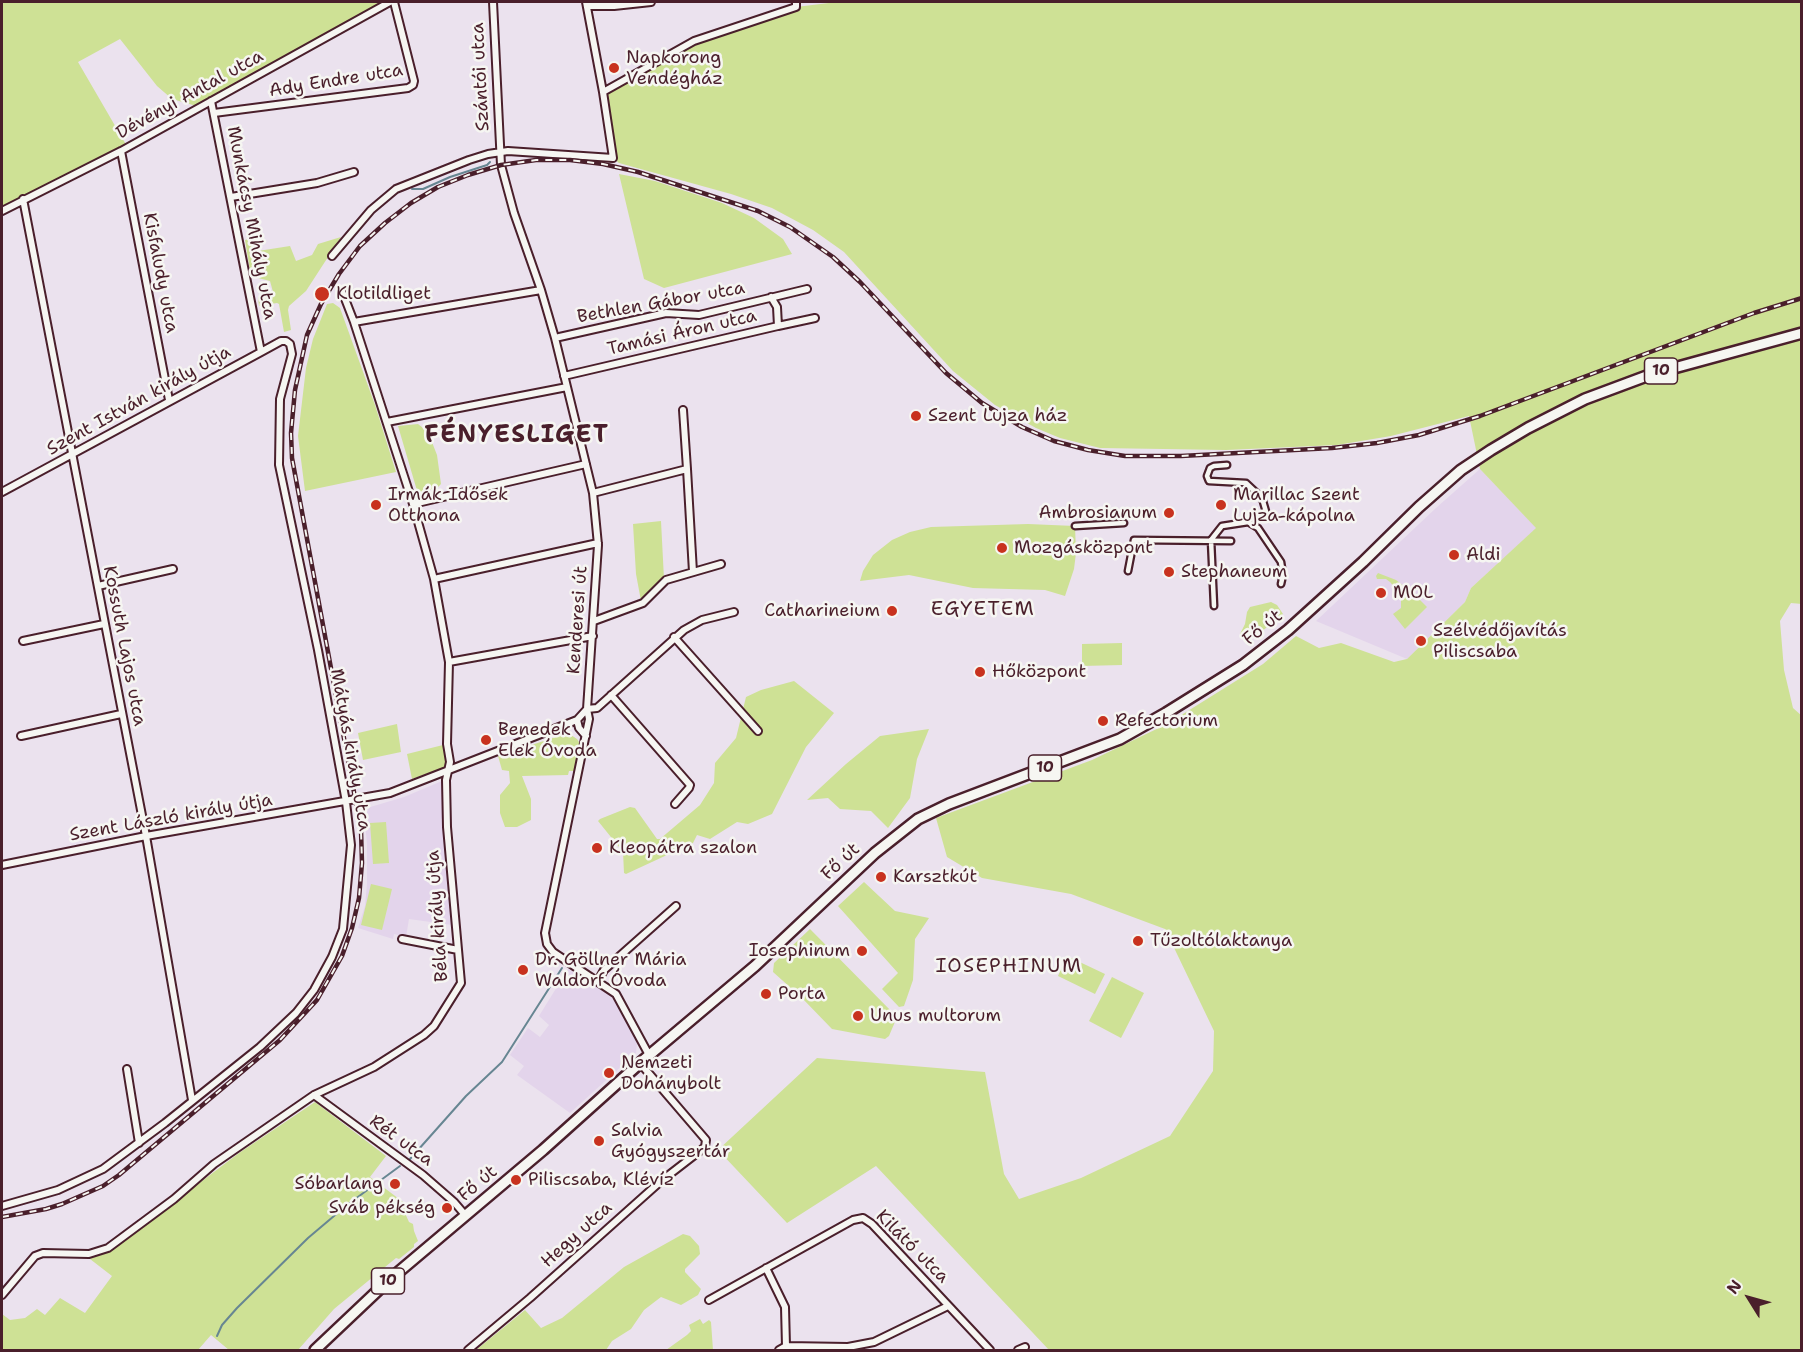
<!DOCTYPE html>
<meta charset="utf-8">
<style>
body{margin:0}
#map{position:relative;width:1803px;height:1352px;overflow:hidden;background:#ebe2ee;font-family:"Shantell Sans",sans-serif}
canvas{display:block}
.frame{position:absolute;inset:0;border:3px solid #4a1f2b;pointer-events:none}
.north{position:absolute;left:1719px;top:1268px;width:60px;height:60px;-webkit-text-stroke:4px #f6f6f2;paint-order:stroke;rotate:307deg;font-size:16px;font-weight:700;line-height:24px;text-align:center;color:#4a1f2b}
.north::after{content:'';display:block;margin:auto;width:21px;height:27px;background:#4a1f2b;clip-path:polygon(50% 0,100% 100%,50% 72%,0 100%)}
</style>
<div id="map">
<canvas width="1803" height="1352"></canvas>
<div class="frame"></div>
<div class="north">N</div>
</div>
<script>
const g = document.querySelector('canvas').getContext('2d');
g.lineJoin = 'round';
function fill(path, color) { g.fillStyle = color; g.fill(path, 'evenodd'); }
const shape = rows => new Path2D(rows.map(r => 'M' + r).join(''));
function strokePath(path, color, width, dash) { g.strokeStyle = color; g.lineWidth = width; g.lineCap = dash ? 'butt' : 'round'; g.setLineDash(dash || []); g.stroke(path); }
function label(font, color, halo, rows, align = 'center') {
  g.font = font + ' "Shantell Sans",sans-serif'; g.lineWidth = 5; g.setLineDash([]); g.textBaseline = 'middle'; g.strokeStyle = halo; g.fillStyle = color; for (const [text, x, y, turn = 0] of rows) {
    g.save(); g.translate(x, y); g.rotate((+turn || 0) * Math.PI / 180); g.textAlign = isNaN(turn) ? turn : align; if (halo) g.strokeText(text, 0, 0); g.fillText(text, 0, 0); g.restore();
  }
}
fill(shape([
 [1480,469,1537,528,1471,588,1465,602,1407,659,1316,621,1436,508],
 [442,781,444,817,441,819,445,824,451,890,452,925,409,919,406,937,394,934,393,939,358,928,365,906,367,884,367,844,365,822,367,816,367,808,404,797],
 [568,969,602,988,616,1003,637,1043,636,1053,570,1113,517,1075,524,1066,510,1055,528,1028,540,1037,549,1025,539,1016]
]), '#e3d4eb');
fill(shape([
 [2,2,390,2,200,107,172,99,157,86,120,39,78,62,128,148,2,211],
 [837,2,1801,2,1802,604,1791,603,1780,621,1784,670,1793,708,1802,716,1801,1350,1049,1350,876,1166,787,1223,718,1150,817,1058,985,1072,1004,1174,1019,1199,1081,1178,1170,1136,1213,1071,1214,1031,1165,929,1071,894,982,878,947,857,936,818,1092,760,1167,724,1263,664,1296,636,1319,648,1341,643,1394,662,1407,659,1465,602,1471,588,1536,528,1480,469,1469,416,1391,436,1337,445,1226,450,1100,448,1060,438,1036,428,995,405,953,371,844,252,813,230,772,208,731,194,619,163,613,158,603,92,694,41,796,7],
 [619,174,655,181,722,203,754,218,783,239,792,254,664,288,644,279],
 [341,237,306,291,289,306,288,310,291,330,284,332,279,304,277,303,259,306,258,297,273,292,270,281,254,277,250,271,245,240,252,238,258,251,290,246,296,261,312,255,318,244],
 [333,303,340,308,375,405,396,472,305,491,298,436,306,368,313,339,327,304],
 [418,424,428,432,437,455,441,484,438,487,418,494,398,426],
 [661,521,664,579,641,601,636,574,633,524],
 [1028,524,1075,526,1076,553,1074,569,1065,596,1045,590,973,588,909,575,860,581,863,571,873,555,892,540,910,532,931,527],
 [1378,573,1396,580,1406,588,1409,589,1427,607,1405,629,1393,614,1401,608,1401,595,1390,582,1386,579,1377,579,1376,576],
 [1271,602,1277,605,1283,614,1255,637,1242,636,1240,634,1245,624,1247,612,1250,607],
 [1122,643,1122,665,1082,666,1082,644],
 [794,681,834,713,806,747,772,814,748,824,737,822,710,839,697,835,693,843,626,874,624,873,623,852,598,821,600,819,630,807,635,808,657,839,660,839,700,805,714,783,715,763,736,738,746,697,761,690],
 [397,724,401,752,363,760,358,733],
 [929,729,917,759,910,798,888,828,871,811,840,809,828,798,807,800,846,764,880,736],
 [568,733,577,739,581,745,576,771,569,771,568,775,522,776,531,799,531,820,517,827,505,827,500,813,500,795,510,783,509,771,502,770,498,756],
 [447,744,448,759,446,767,412,779,407,754],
 [386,822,389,863,373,864,370,823],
 [864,882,895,911,929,918,915,939,913,980,904,1006,899,1007,882,989,898,973,838,906],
 [371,884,392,889,382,930,361,925],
 [810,929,897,1017,889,1036,885,1039,832,1029,801,997,773,972,774,963],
 [1067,956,1105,974,1095,994,1058,976],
 [1112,977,1144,993,1121,1038,1089,1021],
 [315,1102,386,1156,370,1177,407,1205,404,1211,409,1222,413,1224,414,1231,418,1241,414,1244,414,1247,399,1259,396,1258,334,1309,298,1350,229,1350,211,1335,198,1350,2,1350,2,1314,10,1320,25,1318,37,1309,45,1315,60,1298,85,1313,112,1276,90,1259,132,1234,239,1153],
 [683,1234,690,1236,699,1246,700,1254,685,1269,685,1272,701,1289,698,1295,681,1305,661,1297,644,1310,631,1329,612,1341,606,1350,476,1350,525,1310,541,1328,562,1318,624,1267],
 [700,1319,703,1324,709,1320,711,1322,713,1350,666,1350,687,1335,691,1331,689,1325]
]), '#cee195');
strokePath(shape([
 [412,189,423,189,450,177,487,165,490,162],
 [410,1159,466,1096,502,1062,562,968],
 [217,1336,222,1325,237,1308,308,1238,347,1205,400,1166]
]), '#678692', 2);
const pedestrian = shape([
 [1227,465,1214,466,1210,468,1207,476,1209,481,1246,483,1262,498,1267,515],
 [1075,526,1124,523],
 [1128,571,1134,540,1231,541],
 [1214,606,1211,540,1222,526,1248,522,1258,528,1281,562,1283,575,1281,584]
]);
const minor = shape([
 [493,2,501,165,514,213,541,290,555,338,593,493,598,545,587,709,589,719,545,933,547,944,553,952,616,994,649,1055],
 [587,6,614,6,651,2],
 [603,92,694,41,796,7,796,2],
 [211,101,261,352],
 [214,113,408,88,413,85,414,81,394,2],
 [121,151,169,400],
 [231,197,317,183,354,172],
 [23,199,146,836,192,1100],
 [2,211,121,151,390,2],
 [332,256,371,210,396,189,469,160,488,154,508,151,613,158,603,92,586,2],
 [354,322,541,290],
 [778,326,815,318],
 [555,338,666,313,699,315,807,289],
 [564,376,778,326,777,307,771,297],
 [387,422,567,387],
 [687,469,693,572],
 [2,492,261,352,281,341,286,341,290,344,292,354,280,399,279,465,318,650,346,802,351,845,343,929,332,957,314,990,296,1013,260,1047,165,1123,103,1169,58,1190,2,1206],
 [593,493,687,469,683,410],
 [413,504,586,464],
 [434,579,598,543],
 [98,586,173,569],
 [594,621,643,603,666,580,721,564],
 [674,637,758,731],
 [23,641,104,624],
 [449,662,593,636],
 [611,695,690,785,689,788,675,804],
 [577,720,579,728,586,736],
 [21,736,121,714],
 [2,865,146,836,390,793,577,720,587,709,597,708,684,630,702,620,734,612],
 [402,939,458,950],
 [598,981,604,970,676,906],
 [127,1069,139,1143],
 [314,1095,423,1175,454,1202,466,1216],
 [766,1268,785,1307,786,1346],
 [2,1295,35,1256,43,1253,89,1254,108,1248,174,1199,214,1164,314,1095,374,1067,424,1035,434,1026,461,983,447,827,446,780,450,762,447,744,449,662,434,579,413,504,354,322,342,291],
 [709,1300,853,1220,863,1218,872,1224,990,1350],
 [468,1350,530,1298,661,1181,705,1147,706,1140,640,1063],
 [779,1350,786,1346,848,1347,874,1342,948,1306],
 [1018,1350,1025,1347]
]);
const primary = shape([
 [315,1350,389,1280,543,1150,640,1063,755,966,875,853,918,819,949,804,1120,739,1166,713,1243,665,1288,630,1363,562,1419,507,1461,470,1491,450,1528,428,1585,399,1652,374,1802,333]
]);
strokePath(pedestrian, '#4a1f2b', 9);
strokePath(minor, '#4a1f2b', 10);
strokePath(primary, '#4a1f2b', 14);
strokePath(pedestrian, '#f6f6f2', 4.5);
strokePath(minor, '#f6f6f2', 6);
strokePath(primary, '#f6f6f2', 9);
const rail = shape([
 [2,1217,46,1209,62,1204,103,1186,119,1175,280,1040,317,1000,342,956,352,928,359,898,362,863,361,830,292,458,291,433,295,390,307,335,321,304,339,274,360,246,385,223,411,203,438,187,468,175,501,165,536,160,570,160,603,164,638,172,758,211,790,227,833,257,860,282,946,373,982,403,1022,427,1054,441,1088,450,1125,456,1181,456,1332,448,1377,443,1419,435,1480,416,1754,313,1802,298]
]);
strokePath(rail, '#4a1f2b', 4.5);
strokePath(rail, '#f6f6f2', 2, [7]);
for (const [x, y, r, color] of [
 [614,68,6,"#c8321e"],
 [322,294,8,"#c8321e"],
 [916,416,6,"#c8321e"],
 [376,505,6,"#c8321e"],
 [1221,505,6,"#c8321e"],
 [1169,513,6,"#c8321e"],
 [1002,548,6,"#c8321e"],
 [1454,555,6,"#c8321e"],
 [1169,572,6,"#c8321e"],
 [1381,593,6,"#c8321e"],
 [892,611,6,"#c8321e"],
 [1421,641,6,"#c8321e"],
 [980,672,6,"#c8321e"],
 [1103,721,6,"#c8321e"],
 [486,740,6,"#c8321e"],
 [597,848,6,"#c8321e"],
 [881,877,6,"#c8321e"],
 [1138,941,6,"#c8321e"],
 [862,951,6,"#c8321e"],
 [523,970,6,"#c8321e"],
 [766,994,6,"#c8321e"],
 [858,1016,6,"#c8321e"],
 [609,1073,6,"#c8321e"],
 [599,1141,6,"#c8321e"],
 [516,1180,6,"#c8321e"],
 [395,1184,6,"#c8321e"],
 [447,1208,6,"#c8321e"]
]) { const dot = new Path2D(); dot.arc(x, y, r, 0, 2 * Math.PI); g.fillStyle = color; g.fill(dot); strokePath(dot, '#f6f6f2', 2); }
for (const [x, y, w] of [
 [1661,371,33],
 [1045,768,33],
 [388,1281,33]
]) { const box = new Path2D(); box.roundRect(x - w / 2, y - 13, w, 26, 4.5); g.fillStyle = '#f6f6f2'; g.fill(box); strokePath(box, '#4a1f2b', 1.5); }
label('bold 16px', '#4a1f2b', null, [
 ["10",1661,371],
 ["10",1045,768],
 ["10",388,1281]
]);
label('18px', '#4a1f2b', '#f6f6f2', [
 ["Napkorong",626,58],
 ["Vendégház",626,79],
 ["Klotildliget",336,294],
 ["Szent Lujza ház",928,416],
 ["Irmák Idősek",388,495],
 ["Otthona",388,516],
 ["Marillac Szent",1233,495],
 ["Lujza-kápolna",1233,516],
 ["Ambrosianum",1157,513,"right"],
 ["Mozgásközpont",1014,548],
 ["Aldi",1466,555],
 ["Stephaneum",1181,572],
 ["MOL",1393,593],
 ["Catharineium",880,611,"right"],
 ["Szélvédőjavítás",1433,631],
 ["Piliscsaba",1433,652],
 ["Hőközpont",992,672],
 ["Refectorium",1115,721],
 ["Benedek",498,730],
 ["Elek Óvoda",498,751],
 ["Kleopátra szalon",609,848],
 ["Karsztkút",893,877],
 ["Tűzoltólaktanya",1150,941],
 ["Iosephinum",850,951,"right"],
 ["Dr. Göllner Mária",535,960],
 ["Waldorf Óvoda",535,981],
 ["Porta",778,994],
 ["Unus multorum",870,1016],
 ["Nemzeti",621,1063],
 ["Dohánybolt",621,1084],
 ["Salvia",611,1131],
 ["Gyógyszertár",611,1152],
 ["Piliscsaba, Klévíz",528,1180],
 ["Sóbarlang",383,1184,"right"],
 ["Sváb pékség",435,1208,"right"]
], 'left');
label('18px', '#4a1f2b', '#f6f6f2', [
 ["Szántói utca",481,77,-93],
 ["Ady Endre utca",336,81,-9],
 ["Dévényi Antal utca",190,95,-29],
 ["Munkácsy Mihály utca",251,223,79],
 ["Kisfaludy utca",160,273,79],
 ["Bethlen Gábor utca",661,303,-10],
 ["Tamási Áron utca",682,333,-13],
 ["Szent István király útja",139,401,-29],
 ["Kenderesi út",578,620,-86],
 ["Fő út",1263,628,-39],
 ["Kossuth Lajos utca",124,646,79],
 ["Mátyás király utca",350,750,80],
 ["Szent László király útja",171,818,-10],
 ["Fő út",841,862,-43],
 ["Béla király útja",438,916,-94],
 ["Rét utca",401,1141,36],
 ["Fő út",478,1184,-40],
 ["Hegy utca",577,1235,-42],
 ["Kilátó utca",912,1247,45]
]);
g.letterSpacing = '1.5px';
label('20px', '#4a1f2b', '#f6f6f2', [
 ["EGYETEM",983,610],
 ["IOSEPHINUM",1009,967]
]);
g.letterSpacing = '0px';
g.letterSpacing = '1.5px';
label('bold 24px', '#4a1f2b', '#f6f6f2', [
 ["FÉNYESLIGET",517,436]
]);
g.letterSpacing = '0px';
</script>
